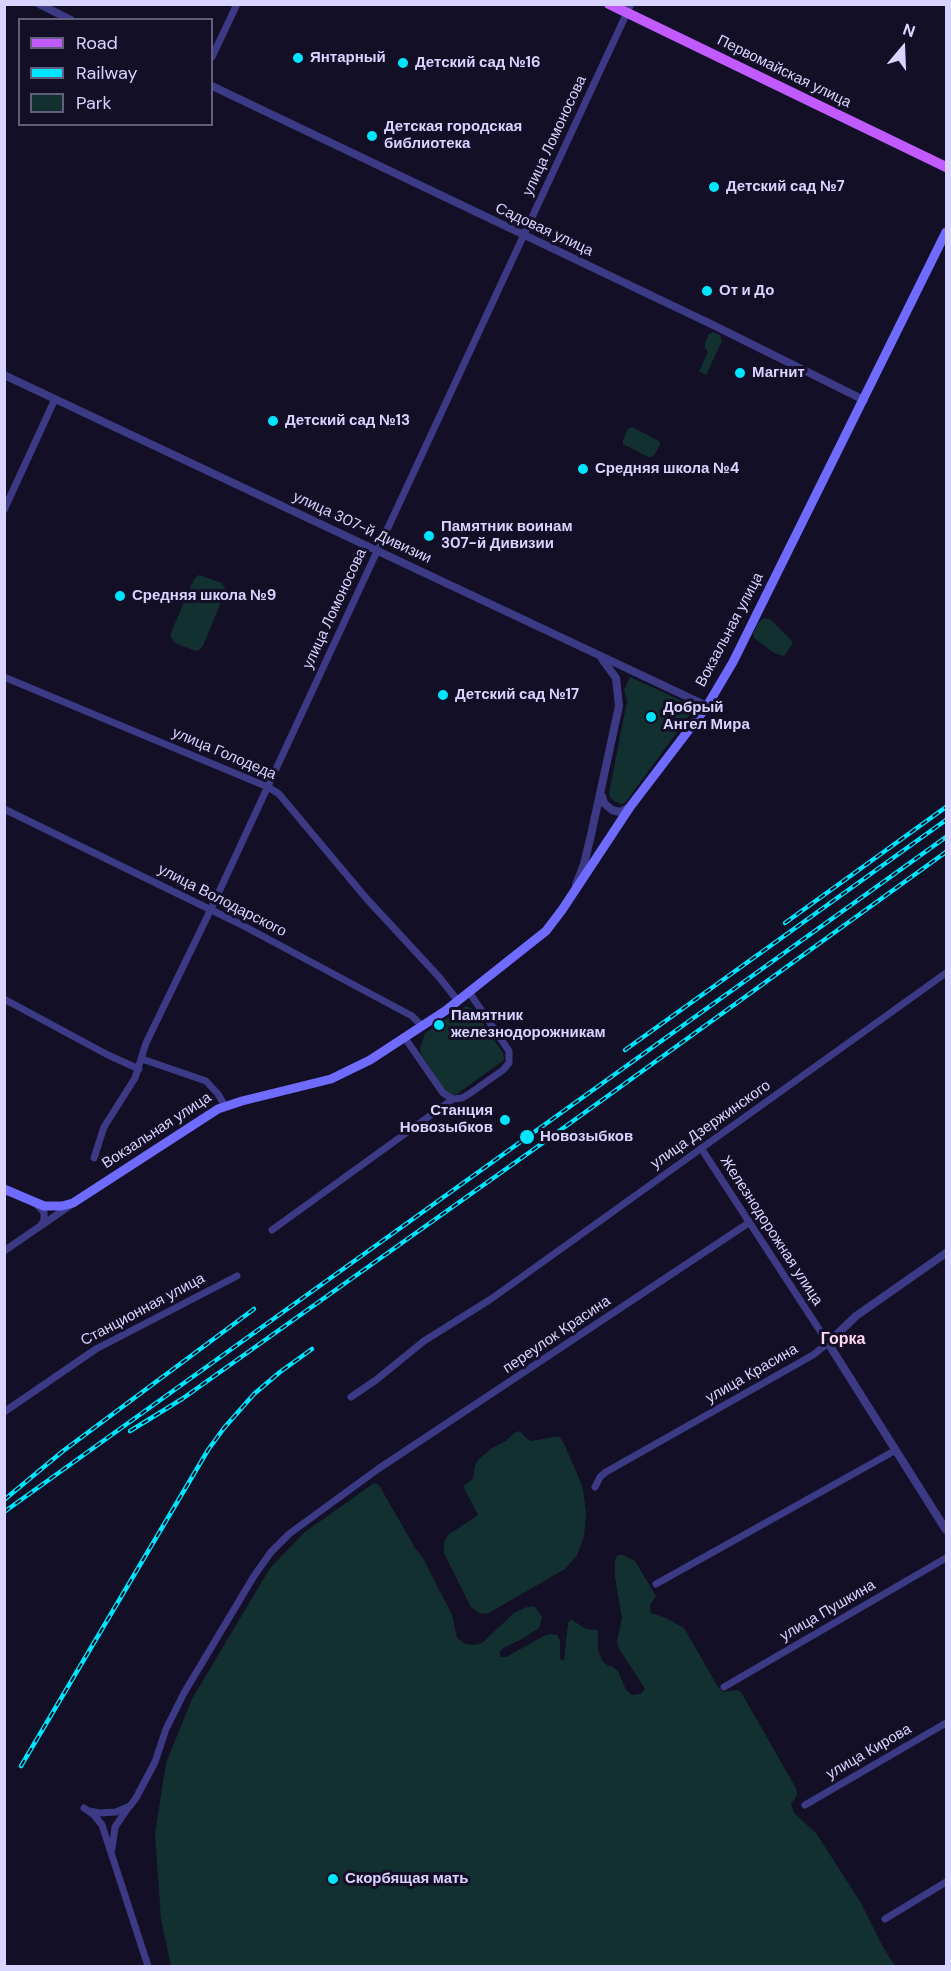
<!DOCTYPE html>
<meta charset="utf-8">
<style>
body{margin:0}
#map{position:relative;width:951px;height:1971px;overflow:hidden;background:#130f26;font-family:"DM Sans",sans-serif}
canvas{display:block}
.frame{position:absolute;inset:0;border:6px solid #d9d4ff;pointer-events:none}
.legend{position:absolute;left:18px;top:18px;width:195px;height:108px;box-sizing:border-box;background:#130f26;border:2px solid #625e7d;margin:0;padding:8px 10px;list-style:none;font-size:18px;color:#d9d4ff}
.legend li{display:flex;align-items:center;gap:12px;height:30px}
.legend b{width:30px;border:2px solid #625e7d}
.north{position:absolute;left:873px;top:18px;width:60px;height:60px;-webkit-text-stroke:4px #130f26;paint-order:stroke;rotate:19deg;font-size:16px;font-weight:700;line-height:24px;text-align:center;color:#d9d4ff}
.north::after{content:'';display:block;margin:auto;width:21px;height:27px;background:#d9d4ff;clip-path:polygon(50% 0,100% 100%,50% 72%,0 100%)}
</style>
<div id="map">
<canvas width="951" height="1971"></canvas>
<div class="frame"></div>
<ul class="legend">
<li><b style="height:8px;background:#c25bff"></b>Road</li>
<li><b style="height:8px;background:#00e5ff"></b>Railway</li>
<li><b style="height:16px;background:#12302f"></b>Park</li>
</ul>
<div class="north">N</div>
</div>
<script>
const g = document.querySelector('canvas').getContext('2d');
g.lineJoin = 'round';
function fill(path, color) { g.fillStyle = color; g.fill(path, 'evenodd'); }
const shape = rows => new Path2D(rows.map(r => 'M' + r).join(''));
function strokePath(path, color, width, dash) { g.strokeStyle = color; g.lineWidth = width; g.lineCap = dash ? 'butt' : 'round'; g.setLineDash(dash || []); g.stroke(path); }
function label(font, color, halo, rows, align = 'center') {
  g.font = font + ' "DM Sans",sans-serif'; g.lineWidth = 6; g.setLineDash([]); g.textBaseline = 'middle'; g.strokeStyle = halo; g.fillStyle = color; for (const [text, x, y, turn = 0] of rows) {
    g.save(); g.translate(x, y); g.rotate((+turn || 0) * Math.PI / 180); g.textAlign = isNaN(turn) ? turn : align; if (halo) g.strokeText(text, 0, 0); g.fillText(text, 0, 0); g.restore();
  }
}
fill(shape([
 [713,332,720,335,722,341,706,375,699,371,708,352,705,348,705,343,709,334],
 [632,427,659,441,660,445,653,457,648,457,623,444,623,440,628,429],
 [199,575,222,583,226,590,203,646,199,650,195,651,175,643,170,635,194,579],
 [764,618,770,619,792,641,792,645,784,656,774,653,754,638,753,633,759,622],
 [630,677,691,705,694,709,625,803,621,804,614,801,610,797,609,793,627,701,624,690],
 [466,1006,473,1009,503,1053,504,1060,457,1094,453,1095,446,1092,421,1054,420,1048,425,1033],
 [520,1431,527,1439,532,1441,553,1437,560,1437,565,1446,583,1488,586,1513,584,1537,577,1555,565,1569,487,1614,479,1613,471,1607,444,1553,444,1542,448,1535,478,1515,463,1486,473,1479,475,1465,478,1460,492,1448,506,1441,514,1433],
 [374,1483,379,1485,415,1548,423,1558,452,1615,457,1638,465,1644,475,1645,482,1643,514,1613,527,1607,534,1606,542,1617,539,1628,522,1639,503,1648,499,1653,501,1657,506,1657,544,1636,551,1634,557,1635,560,1640,560,1657,561,1660,564,1660,568,1623,570,1620,572,1620,586,1629,598,1630,598,1650,602,1660,607,1665,613,1667,618,1671,626,1690,632,1695,640,1694,645,1689,618,1647,617,1642,622,1618,615,1577,615,1561,617,1555,623,1555,635,1561,656,1596,650,1605,651,1613,666,1618,684,1628,718,1687,723,1692,737,1690,741,1692,797,1790,797,1795,791,1804,794,1813,816,1833,861,1903,883,1947,895,1966,171,1966,161,1919,155,1834,166,1763,192,1699,270,1568,305,1532]
]), '#12302f');
strokePath(shape([
 [212,57,237,4],
 [4,510,55,399],
 [4,677,268,787,279,794,366,898,439,977,458,1001],
 [4,809,240,924,412,1016,422,1026],
 [4,999,108,1055,139,1069],
 [405,1038,443,1093,453,1099,462,1098,469,1094,503,1070,509,1063,509,1051,469,992],
 [142,1059,206,1081,218,1094,225,1106],
 [94,1158,104,1127,135,1078,146,1043,211,909,631,4],
 [36,1204,44,1212,44,1220,41,1225],
 [272,1230,453,1099],
 [4,1251,71,1205],
 [351,1397,376,1380,424,1341,491,1299,946,973],
 [4,1412,96,1349,237,1276],
 [595,1487,600,1477,606,1472,813,1355,828,1343,701,1148],
 [656,1584,896,1450],
 [724,1687,946,1558],
 [805,1805,946,1723],
 [84,1808,94,1815,102,1825,148,1966],
 [89,1811,99,1813,116,1812,130,1806,136,1798,155,1762,166,1729,184,1693,254,1576,271,1552,289,1534,378,1469,750,1222],
 [112,1849,115,1827,128,1808],
 [885,1919,946,1882]
]), '#3d3a85', 7);
strokePath(shape([
 [39,4,71,20],
 [212,86,711,324,864,400],
 [4,375,707,706],
 [602,796,604,803,612,810,620,812,630,807],
 [576,885,584,864,591,835,619,706,616,678,602,659],
 [946,1253,856,1316,828,1343,946,1530]
]), '#3d3a85', 8);
strokePath(shape([
 [4,1189,44,1206,62,1206,73,1203,218,1109,242,1101,331,1079,370,1060,445,1011,546,931,562,910,630,807,707,706,733,662,946,232]
]), '#6f6bff', 9);
strokePath(shape([
 [609,4,946,167]
]), '#c25bff', 10);
const rail = shape([
 [785,923,946,807],
 [625,1050,946,820],
 [130,1431,182,1399,537,1147,946,852],
 [4,1500,63,1451,254,1309],
 [4,1512,946,837],
 [21,1766,208,1450,224,1428,254,1394,280,1372,312,1349]
]);
strokePath(rail, '#00e5ff', 4.5);
strokePath(rail, '#130f26', 2, [7]);
for (const [x, y, r, color] of [
 [298,58,6,"#00e5ff"],
 [403,63,6,"#00e5ff"],
 [372,136,6,"#00e5ff"],
 [714,187,6,"#00e5ff"],
 [707,291,6,"#00e5ff"],
 [740,373,6,"#00e5ff"],
 [273,421,6,"#00e5ff"],
 [583,469,6,"#00e5ff"],
 [429,536,6,"#00e5ff"],
 [120,596,6,"#00e5ff"],
 [443,695,6,"#00e5ff"],
 [651,717,6,"#00e5ff"],
 [439,1025,6,"#00e5ff"],
 [505,1120,6,"#00e5ff"],
 [527,1137,8,"#00e5ff"],
 [333,1879,6,"#00e5ff"]
]) { const dot = new Path2D(); dot.arc(x, y, r, 0, 2 * Math.PI); g.fillStyle = color; g.fill(dot); strokePath(dot, '#130f26', 2); }
label('bold 15px', '#d9d4ff', '#130f26', [
 ["Янтарный",310,58],
 ["Детский сад №16",415,63],
 ["Детская городская",384,127],
 ["библиотека",384,144],
 ["Детский сад №7",726,187],
 ["От и До",719,291],
 ["Магнит",752,373],
 ["Детский сад №13",285,421],
 ["Средняя школа №4",595,469],
 ["Памятник воинам",441,527],
 ["307-й Дивизии",441,544],
 ["Средняя школа №9",132,596],
 ["Детский сад №17",455,695],
 ["Добрый",663,708],
 ["Ангел Мира",663,725],
 ["Памятник",451,1016],
 ["железнодорожникам",451,1033],
 ["Станция",493,1111,"right"],
 ["Новозыбков",493,1128,"right"],
 ["Новозыбков",540,1137],
 ["Скорбящая мать",345,1879]
], 'left');
label('15px', '#d9d4ff', '#130f26', [
 ["Первомайская улица",784,72,26],
 ["улица Ломоносова",555,136,-65],
 ["Садовая улица",544,230,25],
 ["улица 307-й Дивизии",362,528,25],
 ["улица Ломоносова",335,609,-65],
 ["Вокзальная улица",730,630,-62],
 ["улица Голодеда",224,754,23],
 ["улица Володарского",222,901,27],
 ["улица Дзержинского",711,1125,-35],
 ["Вокзальная улица",157,1131,-33],
 ["Железнодорожная улица",771,1231,57],
 ["Станционная улица",143,1310,-28],
 ["переулок Красина",557,1335,-34],
 ["улица Красина",752,1374,-30],
 ["улица Пушкина",828,1611,-30],
 ["улица Кирова",869,1752,-30]
]);
label('bold 16px', '#ffd6f0', '#130f26', [
 ["Горка",843,1340]
]);
</script>
